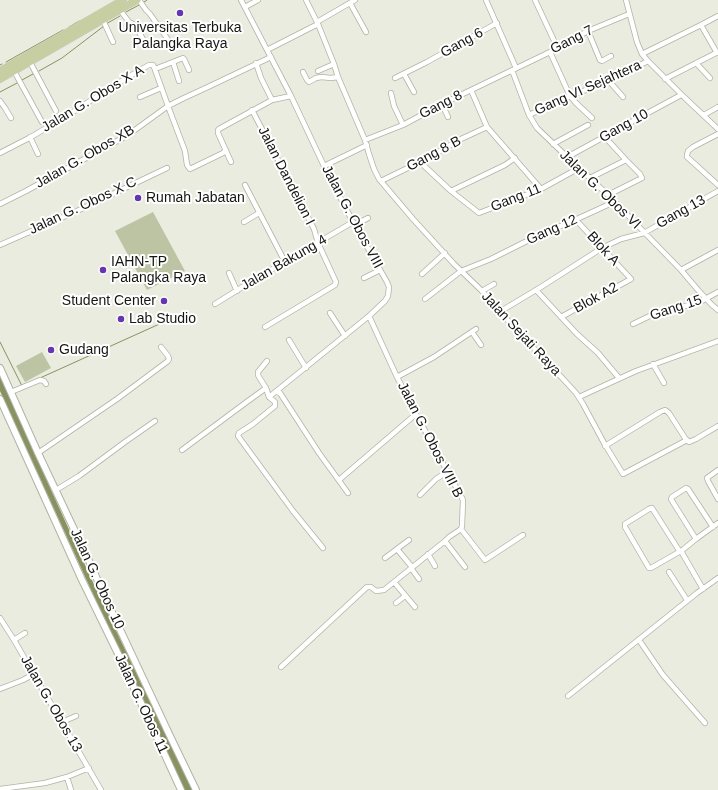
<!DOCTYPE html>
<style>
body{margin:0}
canvas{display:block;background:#e9ecde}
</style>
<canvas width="718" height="790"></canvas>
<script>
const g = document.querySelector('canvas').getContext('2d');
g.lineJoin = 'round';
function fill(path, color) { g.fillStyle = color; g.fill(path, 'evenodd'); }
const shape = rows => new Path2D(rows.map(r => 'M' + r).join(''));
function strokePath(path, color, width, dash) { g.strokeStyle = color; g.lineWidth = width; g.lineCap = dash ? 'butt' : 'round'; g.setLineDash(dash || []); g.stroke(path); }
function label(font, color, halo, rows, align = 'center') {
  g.font = font + ' Helvetica,sans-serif'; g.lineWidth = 4; g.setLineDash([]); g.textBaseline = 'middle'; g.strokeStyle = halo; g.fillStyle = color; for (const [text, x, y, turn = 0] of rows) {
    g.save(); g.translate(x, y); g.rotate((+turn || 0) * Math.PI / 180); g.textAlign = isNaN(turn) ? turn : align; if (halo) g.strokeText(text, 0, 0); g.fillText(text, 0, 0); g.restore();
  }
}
fill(shape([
 [153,212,185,271,147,290,115,231],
 [42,352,51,368,25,382,16,366]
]), '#bdc4a3');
fill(shape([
 [0,377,90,576,192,790,184,790,87,581,0,391]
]), '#889261');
strokePath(shape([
 [144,2,147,0],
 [126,12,139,5],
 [106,24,120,16],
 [69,27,79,21],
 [6,62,63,30],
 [0,65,2,64],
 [39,71,62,58,104,26],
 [22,80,33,74],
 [0,92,19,82],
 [0,342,22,386],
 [40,378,186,312]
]), '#889261', 1);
const street = shape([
 [139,0,146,10,150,14,171,44],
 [241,0,291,96,324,166,353,222,387,282,389,287,388,296,385,301,369,316,269,397],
 [306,0,318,24,334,64,338,77,365,140,369,154,374,169,379,179,413,219,454,264,482,291,520,334,553,368,576,393,583,404,604,443,623,474,687,440],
 [486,0,516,68],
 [535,0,557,47],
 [626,0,637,42,642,54,648,61,684,97,718,129],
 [350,3,366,32],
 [245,7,258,0],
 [120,10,129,22,135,25,144,41],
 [103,20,113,42],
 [317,22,355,0],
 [701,25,717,53],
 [588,31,600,60,602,61,611,56],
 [267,50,318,24],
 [550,52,570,96,576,103,592,118],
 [642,54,701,25,718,16],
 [30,62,56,111],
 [173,62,179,81],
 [256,63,261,78,272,100],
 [696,63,710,78],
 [155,69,183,58,184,59,189,70],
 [512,70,529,115,537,128,563,153,608,195,681,270,698,290,712,305,718,310],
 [14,71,42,122],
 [318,71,334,64],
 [303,72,307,80,309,82,316,78,321,77,331,78,338,77],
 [404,74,414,92],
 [395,78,427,62,497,23],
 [665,79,718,52],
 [609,81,623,97],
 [471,90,487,127,541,189],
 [391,93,394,106,403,125],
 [140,97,161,88],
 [0,101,5,108,11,118],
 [442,104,448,117],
 [252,110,314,229,318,243,336,282,335,285,265,327],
 [529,115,570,96,609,81,648,61],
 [704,115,718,107],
 [718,134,693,147,688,151,687,155,687,157,696,165,718,185],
 [604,136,626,160,640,174,642,178,608,195],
 [30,137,38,154],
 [365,140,403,125,442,104,550,52,588,31,629,14],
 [553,144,588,125],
 [0,153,31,137,68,115,128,77,149,65,153,65,154,67,168,106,184,98,210,86,271,57],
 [569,158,571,155,644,115,681,95],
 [231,162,218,133,218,130,219,129,272,100,291,96],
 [420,162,451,191,479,213,541,189,579,168],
 [324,166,367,145],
 [590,178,626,160],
 [381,181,420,162,461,139,487,127],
 [245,185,285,262],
 [451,191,505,165,515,158],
 [0,204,26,191,128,135,168,106,185,151,187,165,190,169,223,153,226,150],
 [244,222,259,213],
 [355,225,368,218],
 [0,245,77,211,167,168],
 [681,270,718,250],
 [229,273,237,291],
 [422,274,445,253],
 [364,278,380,270],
 [536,290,577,334,598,353,619,378],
 [482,291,494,284],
 [425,299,461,271,491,259,533,238,577,219,614,202],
 [215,304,252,281,353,222],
 [501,311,541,287,602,248,621,239,644,233,718,191],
 [330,313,345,336],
 [561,317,631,279,576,220],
 [633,324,656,313,698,303,718,292],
 [472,332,481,345],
 [289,340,306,368],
 [267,361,258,372,258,375,259,377,266,388,269,397,275,402,275,406,253,424,239,433,238,436,293,511,323,548],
 [653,364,664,383],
 [397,377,434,357,476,329],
 [11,392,40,380,44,381,46,384],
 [277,392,280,393,319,453,348,493],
 [579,397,636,371,718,341],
 [605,446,660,412,665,410,669,413,685,438,689,442,696,439,718,426],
 [182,450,248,401,266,388],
 [38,453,117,399,168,361,169,359,168,356,161,347],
 [718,470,707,478,708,481,718,499],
 [339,480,416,414],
 [56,490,79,476,125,442,155,421],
 [420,495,436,479,447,472],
 [461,529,485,560,523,535],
 [696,539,674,504,671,499,672,497,686,488,688,489,713,527],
 [445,541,465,567],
 [397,549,412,567],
 [681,551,703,589],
 [680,552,652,508,651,508,649,509,625,524,625,527,649,568,651,568,679,552,680,552,696,539,700,536,718,523],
 [428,554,435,566],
 [385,558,409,540],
 [411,568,419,579],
 [669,572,687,600],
 [394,582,415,607],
 [396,603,405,596],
 [0,618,14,640,101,790],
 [14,640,25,633],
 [639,640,663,675,705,723],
 [281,667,367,587,371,587,376,591,384,590,445,541,449,537,461,529,462,526,463,500,461,496,446,469,416,414,397,377,369,316],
 [0,689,23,680,34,674],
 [568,696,697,593,718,578],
 [62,722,76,716],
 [67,777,71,790],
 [0,789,45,783,67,777,89,768]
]);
const secondary = shape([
 [0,368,38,453,89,561,109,606,170,736,196,790],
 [0,399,82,580,124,666,181,790]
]);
const primary = shape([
 [0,71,123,0],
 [0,79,137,0]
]);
strokePath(street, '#b0b3a5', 6);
strokePath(secondary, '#b0b3a5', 8);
strokePath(primary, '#cccccb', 8);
strokePath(street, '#fff', 4.5);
strokePath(secondary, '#fff', 6);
strokePath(primary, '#c7cea2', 7);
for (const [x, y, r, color] of [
 [180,13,4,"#6636ae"],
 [138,198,4,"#6636ae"],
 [103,270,4,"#6636ae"],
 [164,301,4,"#6636ae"],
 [121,319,4,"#6636ae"],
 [51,350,4,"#6636ae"]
]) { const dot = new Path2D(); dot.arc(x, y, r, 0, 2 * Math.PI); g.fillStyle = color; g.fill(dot); strokePath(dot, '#fff', 1.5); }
label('14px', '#151611', '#fff', [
 ["Universitas Terbuka",180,28,"center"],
 ["Palangka Raya",180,44,"center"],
 ["Rumah Jabatan",146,198],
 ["IAHN-TP",111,262],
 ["Palangka Raya",111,278],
 ["Student Center",156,301,"right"],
 ["Lab Studio",129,319],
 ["Gudang",59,350]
], 'left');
label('14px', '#151611', '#fff', [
 ["Gang 7",572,40,-27],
 ["Gang 6",462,43,-29],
 ["Gang VI Sejahtera",588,88,-24],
 ["Jalan G. Obos X A",93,99,-31],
 ["Gang 8",441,105,-27],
 ["Gang 10",624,126,-29],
 ["Gang 8 B",434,154,-28],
 ["Jalan G. Obos XB",85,157,-30],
 ["Jalan Dandelion I",286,176,63],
 ["Jalan G. Obos VI",600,190,44],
 ["Gang 11",516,198,-22],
 ["Jalan G. Obos X C",83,206,-25],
 ["Gang 13",681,212,-29],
 ["Jalan G. Obos VIII",352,217,62],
 ["Gang 12",552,230,-24],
 ["Blok A",603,249,47],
 ["Jalan Bakung 4",284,263,-30],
 ["Blok A2",596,298,-29],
 ["Gang 15",676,308,-18],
 ["Jalan Sejati Raya",521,334,47],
 ["Jalan G. Obos VIII B",430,440,63],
 ["Jalan G. Obos 10",97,579,65],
 ["Jalan G. Obos 13",51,704,60],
 ["Jalan G. Obos 11",141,704,65]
]);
</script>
